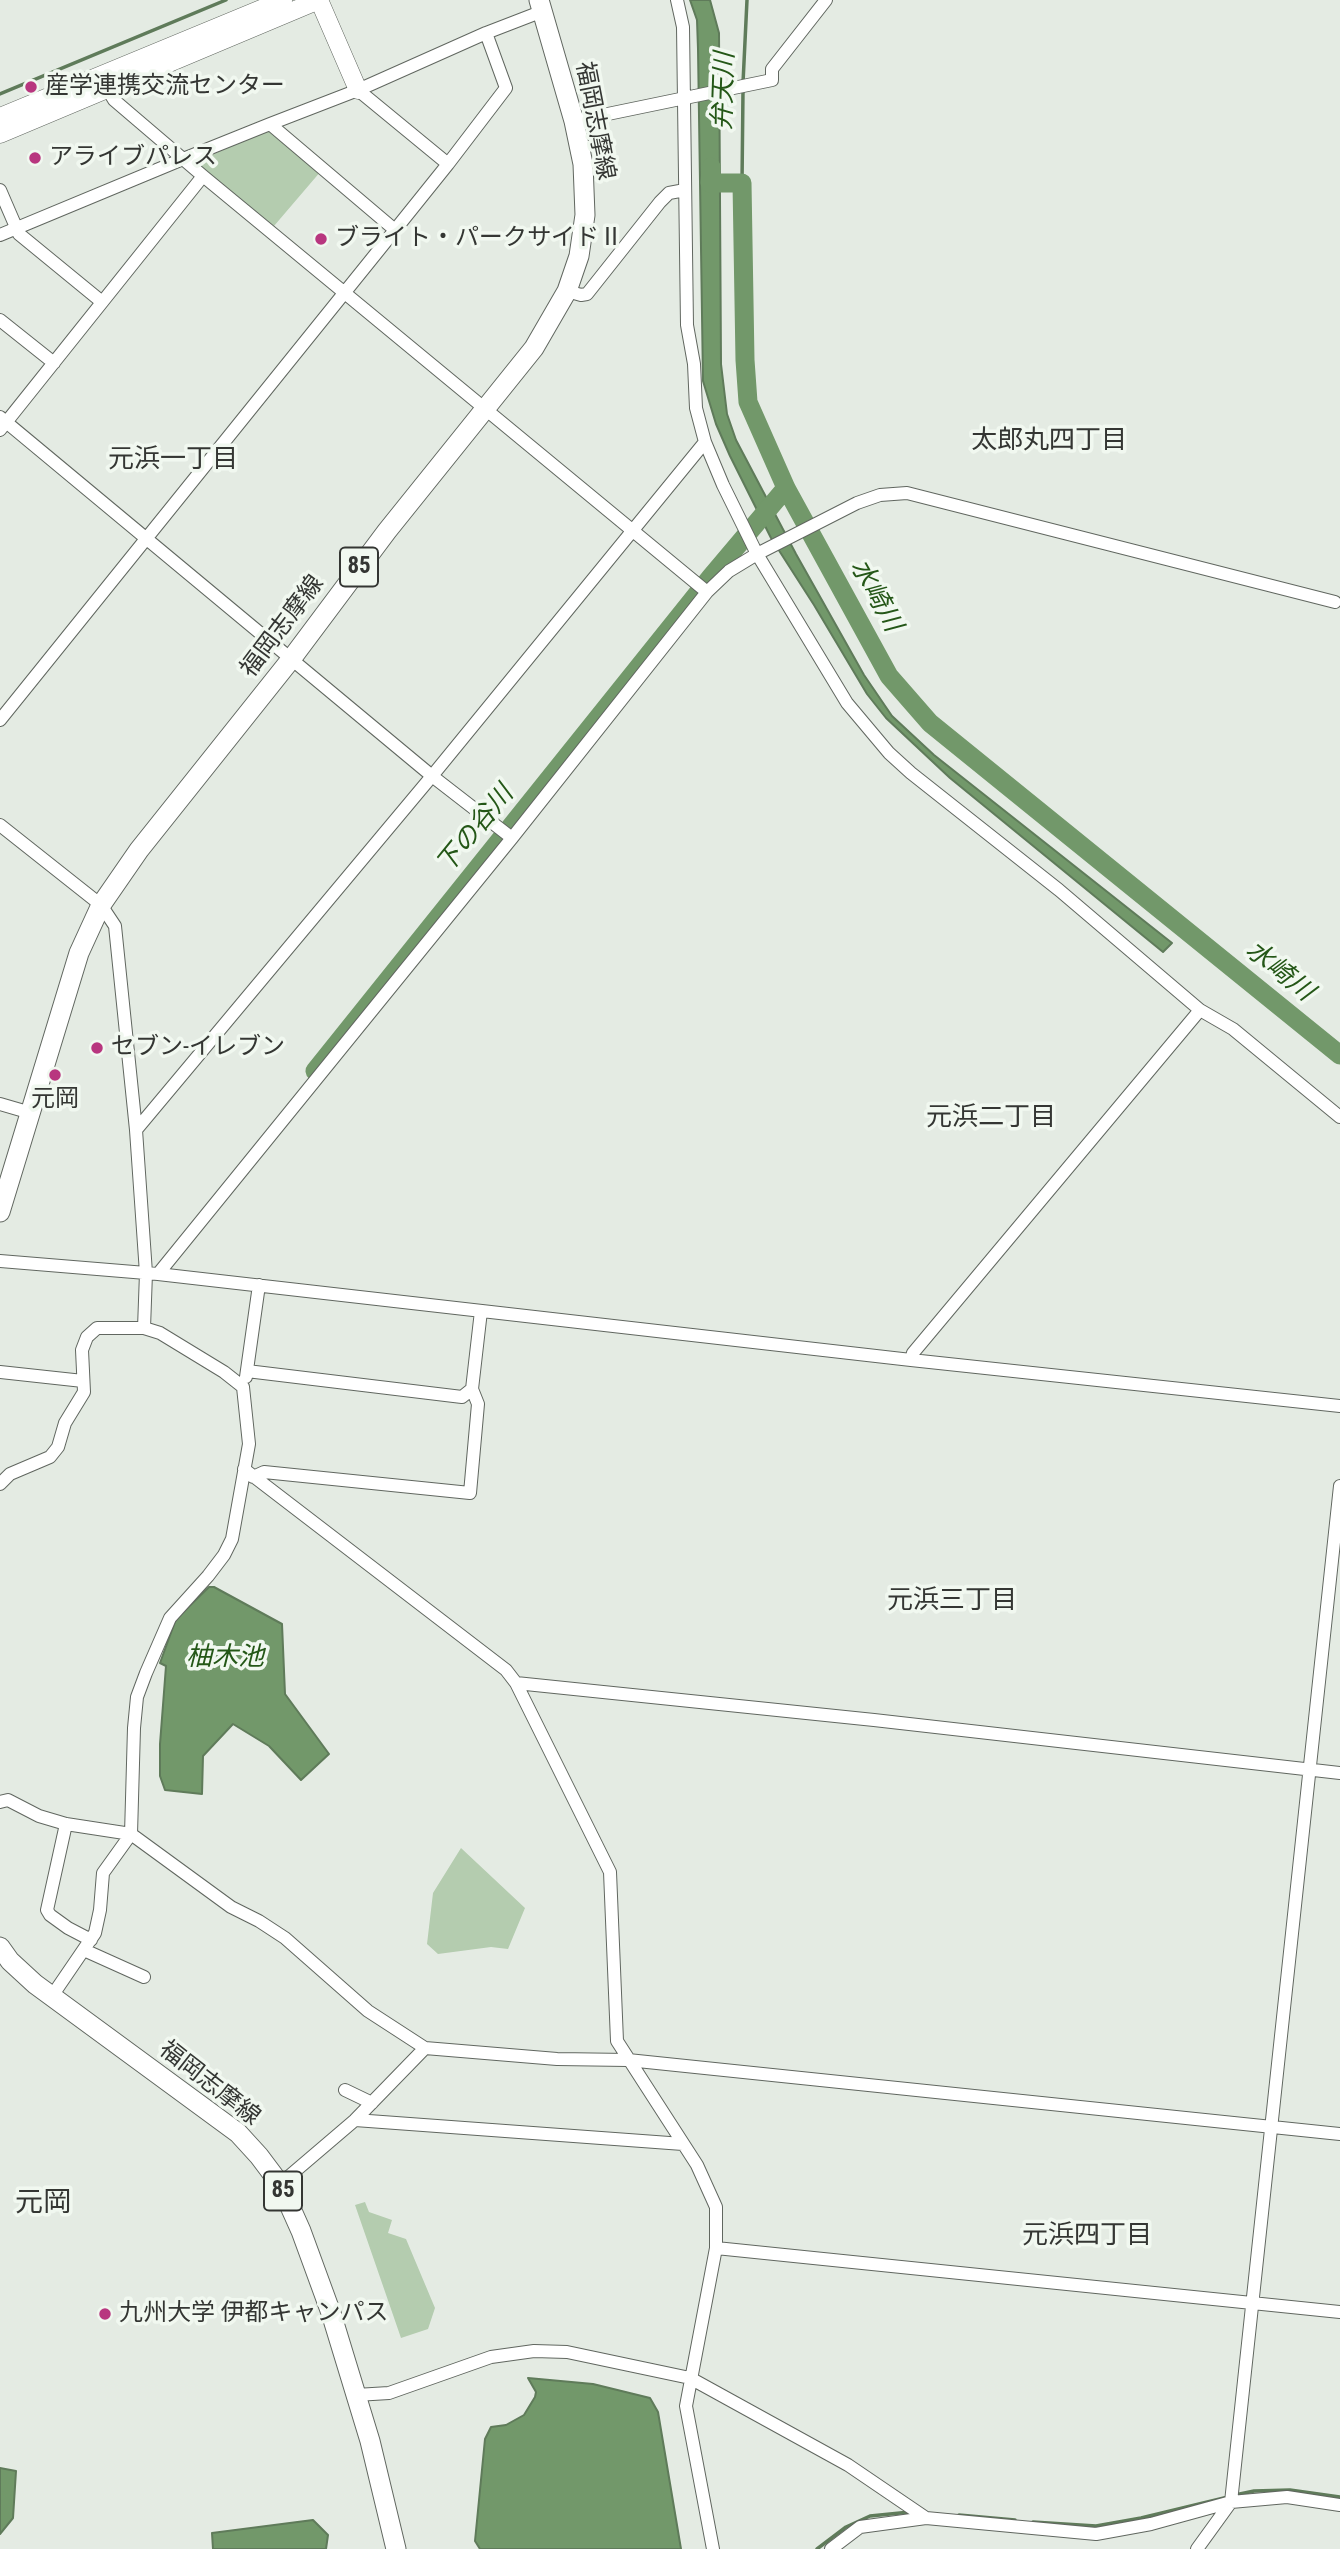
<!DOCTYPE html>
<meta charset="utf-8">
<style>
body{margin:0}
canvas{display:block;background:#e4ebe3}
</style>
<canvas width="1340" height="2549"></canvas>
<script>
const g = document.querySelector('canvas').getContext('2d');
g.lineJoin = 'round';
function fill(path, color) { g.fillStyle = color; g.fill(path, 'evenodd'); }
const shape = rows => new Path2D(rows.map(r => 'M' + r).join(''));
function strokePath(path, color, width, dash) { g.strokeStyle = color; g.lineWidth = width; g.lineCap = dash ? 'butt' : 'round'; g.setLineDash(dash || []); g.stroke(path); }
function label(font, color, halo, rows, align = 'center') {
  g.font = font + ' "Roboto Condensed","Noto Sans JP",sans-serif'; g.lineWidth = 7; g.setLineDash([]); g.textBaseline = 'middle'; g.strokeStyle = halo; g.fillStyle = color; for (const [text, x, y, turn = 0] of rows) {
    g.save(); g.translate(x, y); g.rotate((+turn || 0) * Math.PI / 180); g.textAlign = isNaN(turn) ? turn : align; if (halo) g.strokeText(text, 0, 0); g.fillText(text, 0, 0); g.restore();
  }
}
fill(shape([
 [268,130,321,171,274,226,199,166,201,158],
 [461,1848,525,1908,508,1949,491,1947,438,1954,427,1944,433,1893],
 [365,2202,369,2212,392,2220,388,2233,406,2239,435,2308,428,2329,401,2338,355,2205]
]), '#b4ccaf');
const water = shape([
 [690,0,710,0,719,33,721,364,727,414,736,440,796,554,864,675,892,716,934,755,1172,943,1163,952,950,778,886,718,867,694,814,605,771,538,730,456,716,424,703,381,698,49,697,20,690,0],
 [209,1587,214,1587,282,1624,285,1694,329,1754,301,1780,269,1746,233,1724,203,1756,202,1794,165,1790,160,1776,160,1744,166,1666,160,1663,176,1619,209,1587],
 [528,2378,593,2384,650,2398,658,2412,681,2549,480,2549,475,2541,485,2439,491,2427,506,2425,524,2415,535,2397,536,2392,528,2378],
 [0,2468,16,2471,13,2518,0,2534,0,2468],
 [313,2520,328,2535,326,2549,213,2549,212,2533,313,2520]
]);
fill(water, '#72986a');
strokePath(water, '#5f7b5a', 2);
strokePath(shape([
 [743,83,747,0],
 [0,94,226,0],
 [742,183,743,91],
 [1235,2495,1254,2491,1290,2490,1340,2497],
 [959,2515,1015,2520],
 [1033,2522,1096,2526,1141,2518,1228,2497],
 [817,2549,846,2527,870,2516,910,2512]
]), '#5f7b5a', 3.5);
strokePath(shape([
 [711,167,710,183,742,183,745,360,748,402,786,488,889,676,930,723,1340,1055],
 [315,1071,710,578,786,488]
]), '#72986a', 19);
const street = shape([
 [677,0,683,27,687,325,694,364,696,408,705,442,723,485,757,554,847,703,889,753,911,773,1059,890,1200,1010,1233,1029,1340,1117],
 [108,90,114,100,203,176,707,592],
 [358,90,486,33,543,11],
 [574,121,772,80,772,69,826,0],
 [448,164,506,88,486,33],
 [0,190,19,234,102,302],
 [0,235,183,159,270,124,358,90,448,164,395,230,270,124],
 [567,291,581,295,587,294,660,202,669,193,685,190],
 [0,320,54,363],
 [0,417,432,776,512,838],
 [0,430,203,176],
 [0,720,395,230],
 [0,825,101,905,115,926,136,1130,146,1273,144,1328],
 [0,1104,31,1113],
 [136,1130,432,776,705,442],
 [0,1261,158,1274,911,1360,1340,1406],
 [158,1274,512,838,707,592,729,571,757,554,857,503,880,495,907,493,1335,602],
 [911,1360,913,1353,1200,1010],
 [247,1371,462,1397,472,1389],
 [0,1372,83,1381],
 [246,1377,259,1285],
 [244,1469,506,1670,516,1683,610,1872,617,2041,697,2165,716,2207,716,2248,686,2406,713,2549],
 [253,1477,264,1472,470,1493,478,1404,472,1389,481,1311],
 [0,1484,10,1474,50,1457,58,1447,65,1423,84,1392,82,1350,87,1337,97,1328,144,1328,160,1333,224,1372,243,1387,249,1444,232,1539,224,1555,208,1576,170,1618,146,1673,137,1697,134,1728,131,1834,103,1873,100,1910,95,1933,52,1996],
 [516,1683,874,1720,1340,1773],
 [0,1802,8,1800,39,1816,66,1824,131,1834,231,1907,259,1921,285,1938,368,2011,425,2048,557,2059,628,2060,1340,2134],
 [66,1824,47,1910,50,1915,68,1928,91,1940],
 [84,1950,144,1977],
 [345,2090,372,2103],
 [355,2120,683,2144],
 [280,2184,355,2120,425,2048],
 [716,2248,1340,2312],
 [356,2395,389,2393,491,2357,534,2351,567,2352,690,2378,848,2465,926,2518],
 [831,2549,860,2527,926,2518,1096,2534,1151,2524,1231,2502,1287,2497,1340,2505],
 [1197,2549,1231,2502,1340,1486]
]);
const secondary = shape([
 [319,0,358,90],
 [0,117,283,0],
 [0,134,319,0]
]);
const primary = shape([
 [0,1212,79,953,101,905,139,850,292,658,387,531,534,348,567,291,579,256,585,215,583,164,574,121,539,0],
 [0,1947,10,1961,35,1984,238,2133,259,2156,280,2184,301,2231,331,2313,370,2441,396,2549]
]);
strokePath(street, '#616760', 14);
strokePath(secondary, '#616760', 19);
strokePath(primary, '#616760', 21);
strokePath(street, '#fff', 12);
strokePath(secondary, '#fff', 18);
strokePath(primary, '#fff', 19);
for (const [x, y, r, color] of [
 [31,87,7,"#b8367f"],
 [35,158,7,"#b8367f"],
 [321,239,7,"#b8367f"],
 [97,1048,7,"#b8367f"],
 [55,1075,7,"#b8367f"],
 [105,2314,7,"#b8367f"]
]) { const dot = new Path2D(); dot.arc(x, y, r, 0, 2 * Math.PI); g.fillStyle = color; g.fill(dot); strokePath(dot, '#f1f8f0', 2.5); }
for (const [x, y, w] of [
 [359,567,38],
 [283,2191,38]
]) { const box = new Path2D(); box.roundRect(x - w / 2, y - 19.5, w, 39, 5); g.fillStyle = '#f1f8f0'; g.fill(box); strokePath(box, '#343633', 2); }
label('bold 23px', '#343633', null, [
 ["85",359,567],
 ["85",283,2191]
]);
label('24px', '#343633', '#f1f8f0', [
 ["産学連携交流センター",45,87],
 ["アライブパレス",49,158],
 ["ブライト・パークサイドⅡ",335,239],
 ["セブン-イレブン",111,1048],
 ["元岡",55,1100,"center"],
 ["九州大学 伊都キャンパス",119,2314]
], 'left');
label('24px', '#343633', '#f1f8f0', [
 ["福岡志摩線",594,121,79],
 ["福岡志摩線",283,627,-53],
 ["福岡志摩線",209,2084,38]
]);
label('italic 26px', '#245717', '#f1f8f0', [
 ["弁天川",725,91,-88],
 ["水崎川",875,596,61],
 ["下の谷川",476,830,-51],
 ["水崎川",1279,972,39],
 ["柚木池",225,1658]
]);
label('26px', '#343633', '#f1f8f0', [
 ["太郎丸四丁目",1049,441],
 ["元浜一丁目",173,460],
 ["元浜二丁目",991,1118],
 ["元浜三丁目",952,1601],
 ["元浜四丁目",1087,2236]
]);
label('28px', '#343633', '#f1f8f0', [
 ["元岡",43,2204]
]);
</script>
